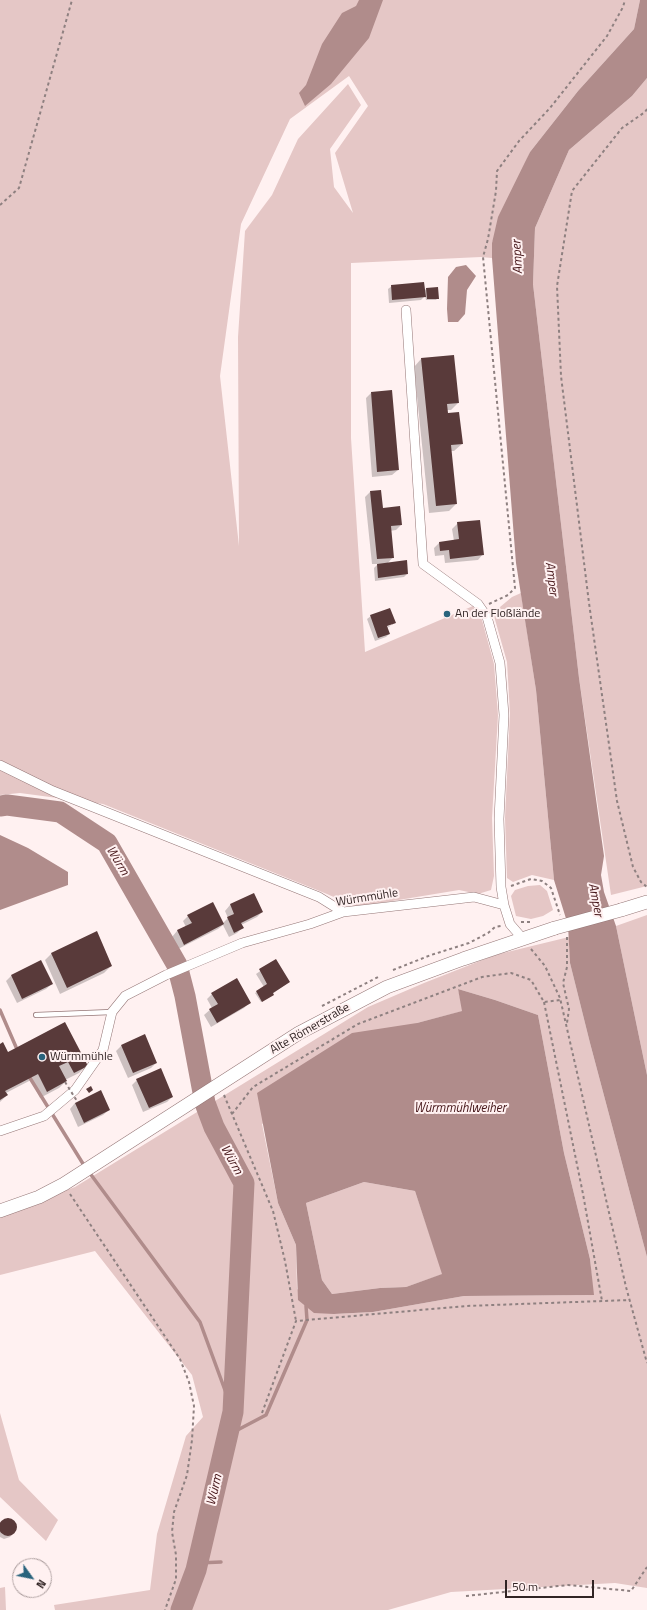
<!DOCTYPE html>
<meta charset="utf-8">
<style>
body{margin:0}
#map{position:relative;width:647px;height:1610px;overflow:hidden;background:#fff1f1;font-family:"Titillium Web",sans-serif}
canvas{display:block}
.north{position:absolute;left:12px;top:1558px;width:40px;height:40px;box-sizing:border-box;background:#fff1f1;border:1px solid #ad9f9f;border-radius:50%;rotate:123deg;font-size:11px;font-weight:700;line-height:16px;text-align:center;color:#312424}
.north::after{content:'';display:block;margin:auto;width:14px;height:18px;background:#29637c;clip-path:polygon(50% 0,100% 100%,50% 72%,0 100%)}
.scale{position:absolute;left:505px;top:1580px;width:89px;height:18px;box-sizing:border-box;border:2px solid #312424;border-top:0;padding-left:5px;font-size:12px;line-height:14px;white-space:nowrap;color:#312424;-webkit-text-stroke:3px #fff1f1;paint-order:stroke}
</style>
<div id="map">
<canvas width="647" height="1610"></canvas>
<div class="north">N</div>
<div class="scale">50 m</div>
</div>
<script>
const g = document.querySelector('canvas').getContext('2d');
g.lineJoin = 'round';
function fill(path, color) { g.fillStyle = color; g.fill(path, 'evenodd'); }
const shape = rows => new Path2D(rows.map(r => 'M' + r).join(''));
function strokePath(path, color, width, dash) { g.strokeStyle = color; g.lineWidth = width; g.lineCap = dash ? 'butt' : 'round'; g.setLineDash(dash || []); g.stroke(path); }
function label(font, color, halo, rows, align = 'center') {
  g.font = font + ' "Titillium Web",sans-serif'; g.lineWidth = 4; g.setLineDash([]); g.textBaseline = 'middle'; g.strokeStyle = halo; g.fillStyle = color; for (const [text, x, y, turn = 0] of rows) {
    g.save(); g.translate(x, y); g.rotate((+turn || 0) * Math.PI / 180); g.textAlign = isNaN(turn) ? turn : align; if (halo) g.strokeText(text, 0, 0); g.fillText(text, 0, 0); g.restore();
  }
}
fill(shape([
 [0,0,640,0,634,29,578,91,530,152,492,243,492,258,481,257,351,263,351,438,365,652,473,606,482,620,494,664,498,715,492,818,494,876,491,890,478,894,459,890,356,907,327,894,103,804,20,793,0,795],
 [349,76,368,106,335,153,353,213,334,187,330,149,361,105,348,84,298,139,272,195,245,231,238,337,239,546,220,376,241,224,290,119],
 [647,78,647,886,611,895,579,678,533,284,535,228,569,150,632,96],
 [521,593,536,690,554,880,532,875,513,882,507,878,505,818,510,713,507,662,494,616,500,607,512,597],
 [540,885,547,891,553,910,543,916,531,919,516,916,511,896,515,890,528,886],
 [647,915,647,1075,616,926],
 [569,937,570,963,590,1043,647,1257,647,1588,615,1583,451,1592,388,1610,55,1610,54,1605,150,1590,157,1534,186,1436,203,1417,192,1375,95,1251,0,1275,0,1215,75,1187,368,1007,424,983,495,955],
 [458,989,495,1000,538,1015,564,1153,590,1259,593,1295,464,1296,373,1312,334,1314,297,1289,296,1245,278,1203,262,1124,417,1023,463,1011],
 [364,1182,415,1191,443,1274,406,1287,380,1288,332,1294,322,1280,306,1203],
 [0,1413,19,1480,58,1520,46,1541,0,1497],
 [5,1587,6,1610,0,1610,0,1588]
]), '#e5c7c6');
fill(shape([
 [359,0,383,0,369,38,331,84,305,106,299,93,306,85,322,44,342,13,356,6],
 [640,0,647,0,647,78,632,96,569,150,535,228,533,284,579,678,604,856,601,875,604,892,616,926,647,1075,647,1257,590,1043,570,963,568,925,554,880,536,690,516,563,492,258,492,243,498,217,530,152,578,91,634,29],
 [466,265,476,276,467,290,465,314,458,322,448,322,447,309,448,277,456,267],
 [0,835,28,848,68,872,68,885,0,910],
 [458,989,495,1000,538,1015,564,1153,590,1259,594,1295,464,1296,373,1312,334,1314,314,1313,298,1300,296,1245,278,1203,257,1093,352,1033,417,1023,462,1011],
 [364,1182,415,1191,442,1274,406,1287,380,1288,332,1294,322,1280,306,1203]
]), '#b08c8b');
fill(shape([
 [392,286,424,291,426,289,438,298,436,300,426,300,425,296,421,300,389,303,388,289],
 [421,359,458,403,451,410,446,410,462,444,454,451,451,451,456,504,449,511,429,513,414,367],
 [371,393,398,470,392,475,372,477,366,398],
 [370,492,382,509,401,525,396,530,390,531,393,557,387,564,407,574,404,577,375,581,374,568,378,564,372,564,365,497],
 [458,523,483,554,478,560,445,563,444,555,435,556,434,548,439,543,454,541,452,529],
 [371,616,395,623,387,628,389,634,386,637,375,641,367,619],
 [392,623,392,625,383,628],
 [253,894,262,912,257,917,241,925,242,928,237,933,229,937,223,925,218,929,178,949,172,937,177,931,186,927,183,921,188,916,223,923,228,918,225,911,230,905],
 [52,953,111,966,104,973,60,994,45,960],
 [276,960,289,982,261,1002,255,993,264,987,256,974],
 [11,976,52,984,46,989,17,1003,6,981],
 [212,994,250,1002,244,1008,211,1027,204,1015,212,1008,207,999],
 [65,1024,86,1066,79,1073,65,1080,66,1081,59,1088,40,1098,31,1080,6,1093,7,1095,0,1102,0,1045,8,1053],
 [121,1046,156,1063,151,1068,128,1078,116,1051],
 [137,1080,172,1097,167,1102,143,1112,132,1085],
 [75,1103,109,1110,103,1115,78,1127,70,1109],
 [6,1520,13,1521,16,1528,10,1537,4,1539,0,1537,0,1524]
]), '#0003');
strokePath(shape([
 [0,1010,16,1047],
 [30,1078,85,1167],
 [89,1172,200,1322,233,1412],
 [228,1435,266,1415,307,1320,306,1306],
 [198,1563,221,1562]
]), '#b08c8b', 3.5);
strokePath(shape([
 [0,806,7,805,60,812,107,843,177,965,185,996,205,1103,214,1127,244,1183,233,1412,196,1570,181,1610]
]), '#b08c8b', 21);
fill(shape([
 [424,282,426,297,392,300,391,285],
 [438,287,439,299,427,299,426,288],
 [454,355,459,403,447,404,448,413,459,412,463,444,451,445,457,504,436,506,421,358],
 [392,390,399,470,377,472,371,392],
 [381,490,383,508,400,506,402,525,391,526,394,558,377,559,370,491],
 [480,520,484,555,450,559,449,550,440,551,439,542,459,539,457,522],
 [407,560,408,574,378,578,377,564],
 [390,608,396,623,387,626,390,634,378,638,370,615],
 [449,611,451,614,445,617,443,613],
 [254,893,263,912,241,923,244,928,234,933,227,917,234,914,230,904],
 [213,902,224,924,184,945,177,930,192,923,187,915],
 [97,931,112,966,67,988,51,953],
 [276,959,290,982,273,993,274,995,262,1002,256,991,267,984,259,969],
 [41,960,53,984,22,999,11,975],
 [237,978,251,1003,217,1023,209,1009,218,1004,211,993],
 [65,1022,88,1066,74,1073,68,1062,59,1066,67,1081,47,1092,38,1074,5,1091,8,1095,0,1100,0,1044,3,1042,8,1052],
 [145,1034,157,1063,133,1073,121,1045],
 [161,1068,173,1097,149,1108,136,1079],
 [91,1086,93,1090,89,1093,86,1089],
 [101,1090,110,1110,84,1123,75,1103],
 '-1 1527a9 9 0 1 1 18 0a9 9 0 1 1-18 0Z'
]), '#593a3a');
const service = shape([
 [36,1015,112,1012]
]);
const minor = shape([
 [406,310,423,564,478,604,487,617,500,663,504,715,499,819,501,887,504,905,510,924,523,939],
 [0,765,53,791,319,897,343,912],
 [0,1131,44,1116,75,1090,103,1050,112,1012,125,996,166,975,242,943,310,924,343,912,474,897,504,905]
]);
const secondary = shape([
 [621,910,647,902],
 [0,1211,39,1197,64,1184,299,1033,387,987,463,959,555,928]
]);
strokePath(service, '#957777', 6);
strokePath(minor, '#957777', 10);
strokePath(secondary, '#957777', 14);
strokePath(shape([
 [647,109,645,112,622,128,572,191,557,286,561,376,589,603,617,801,633,867,641,882,647,887],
 [0,205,19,188,72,0],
 [489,604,508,595,515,588,483,257,488,239,496,191,497,171,519,141,550,108,607,36,623,7,625,0],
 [511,886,531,879,542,881,551,888,560,915],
 [521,922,530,922],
 [567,937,567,967,563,983,569,1009,567,1023],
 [531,949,545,966,560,998,626,1287,647,1363],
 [393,970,431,955,469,943,488,933,495,927,501,926],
 [544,1002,583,1194,602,1301],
 [322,1006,380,976],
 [224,1095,273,1211,285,1261,296,1321],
 [232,1114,253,1087,358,1024,482,977,511,973,531,980,544,1002,560,1000],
 [70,1194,180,1359,189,1382,194,1406,192,1440,187,1475,174,1512,172,1532,176,1555,176,1579,165,1610],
 [262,1413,296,1321,466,1306,630,1300],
 [466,1596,568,1585,631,1591,647,1567]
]), '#8e8080', 2, [3, 3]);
strokePath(service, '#fff', 4.5);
strokePath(minor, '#fff', 9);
strokePath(secondary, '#fff', 13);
const secondaryBridge = shape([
 [555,928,621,910]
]);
strokePath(secondaryBridge, '#957777', 14, []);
strokePath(shape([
 [65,1082,77,1101]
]), '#8e8080', 2, [3, 3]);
strokePath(secondaryBridge, '#fff', 13);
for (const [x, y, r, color] of [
 [447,614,4,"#29637c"],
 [42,1057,4,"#29637c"]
]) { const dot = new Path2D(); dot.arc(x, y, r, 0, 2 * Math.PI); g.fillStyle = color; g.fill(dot); strokePath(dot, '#fff1f1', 1.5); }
label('12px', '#312424', '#fff1f1', [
 ["An der Floßlände",455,614],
 ["Würmmühle",50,1057]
], 'left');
label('12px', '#312424', '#fff1f1', [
 ["Würmmühle",367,898,-9],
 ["Alte Römerstraße",310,1029,-30]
]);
label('italic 13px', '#47171a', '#fff1f1', [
 ["Amper",518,257,-93],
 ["Amper",551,579,83],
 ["Würm",117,861,59],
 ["Amper",595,900,79],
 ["Würmmühlweiher",460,1109],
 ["Würm",231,1160,61],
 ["Würm",215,1490,-77]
]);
</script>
